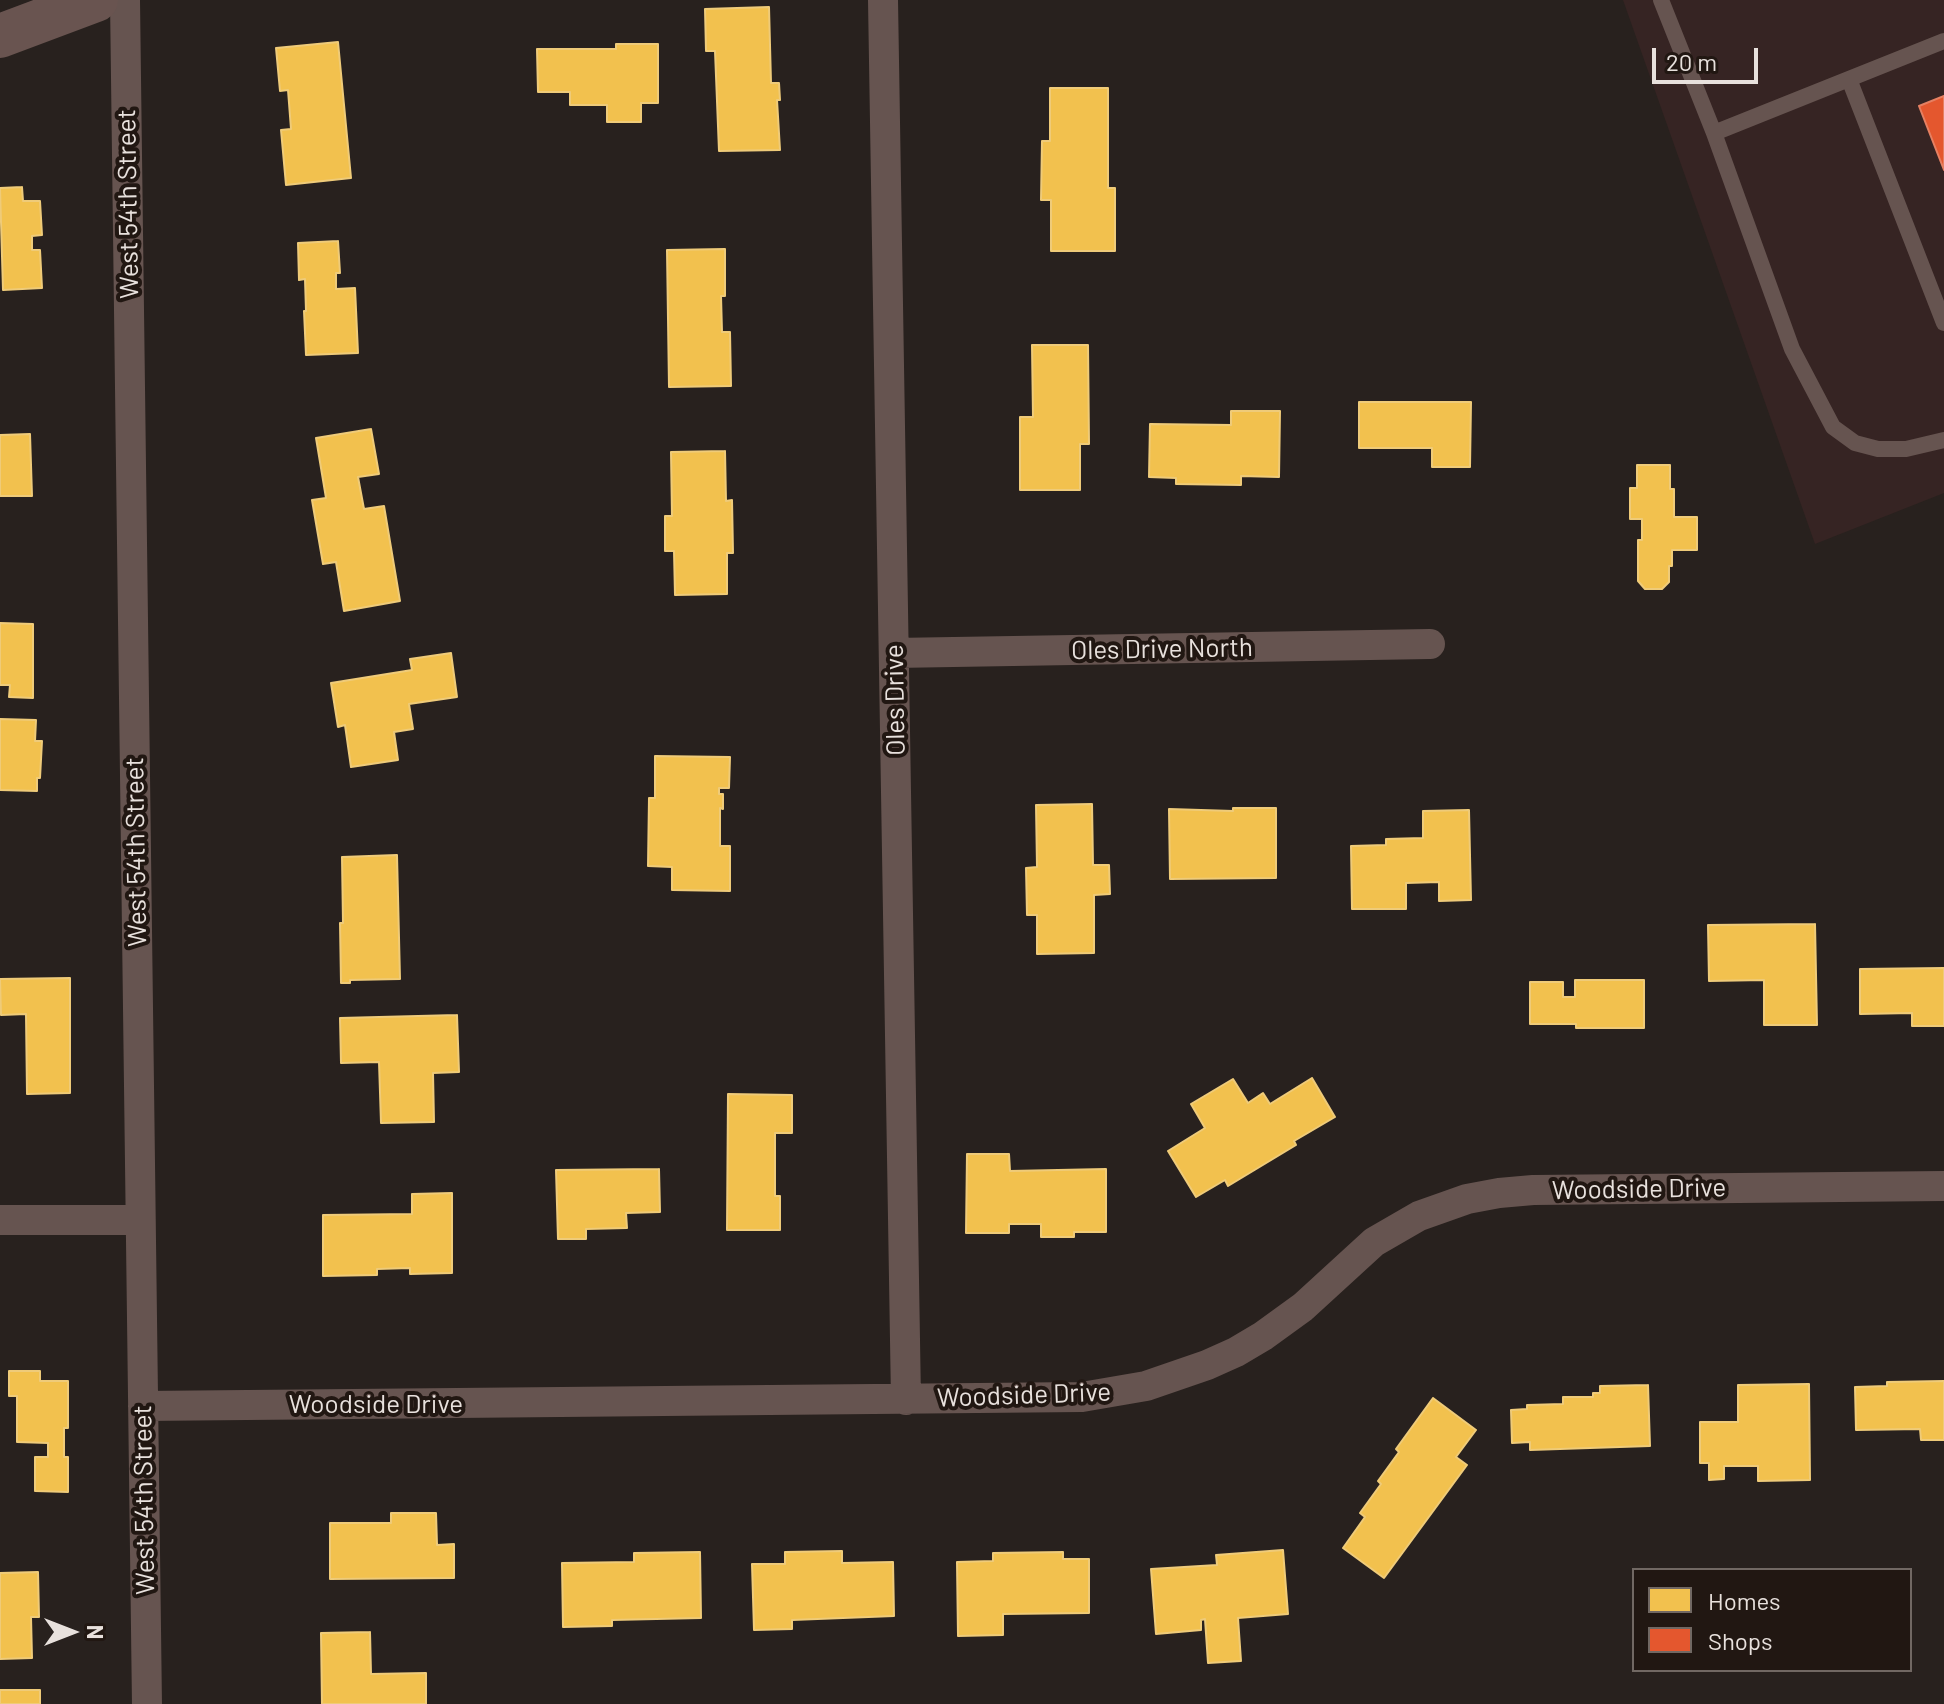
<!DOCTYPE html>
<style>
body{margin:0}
#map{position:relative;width:1944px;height:1704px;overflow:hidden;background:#28211e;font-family:Barlow,sans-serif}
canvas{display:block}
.legend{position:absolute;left:1632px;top:1568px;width:280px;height:104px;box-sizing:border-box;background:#211712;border:2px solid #716863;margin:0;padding:10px 14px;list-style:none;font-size:24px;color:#e8e1dd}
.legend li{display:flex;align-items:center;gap:16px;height:40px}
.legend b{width:40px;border:2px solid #716863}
.north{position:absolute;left:32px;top:1592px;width:80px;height:80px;-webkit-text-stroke:6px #211712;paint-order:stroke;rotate:90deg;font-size:22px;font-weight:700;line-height:32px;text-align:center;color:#e8e1dd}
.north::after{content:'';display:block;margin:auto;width:28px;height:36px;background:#e8e1dd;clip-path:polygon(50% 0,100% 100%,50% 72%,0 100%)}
.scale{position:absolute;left:1652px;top:48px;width:106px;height:36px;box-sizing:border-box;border:4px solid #e8e1dd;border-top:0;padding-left:10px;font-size:24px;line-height:28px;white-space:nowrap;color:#e8e1dd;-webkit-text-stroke:6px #211712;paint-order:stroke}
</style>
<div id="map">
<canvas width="1944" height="1704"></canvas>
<ul class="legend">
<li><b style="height:22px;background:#f2c14e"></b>Homes</li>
<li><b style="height:22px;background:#e4572e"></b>Shops</li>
</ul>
<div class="north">N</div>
<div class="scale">20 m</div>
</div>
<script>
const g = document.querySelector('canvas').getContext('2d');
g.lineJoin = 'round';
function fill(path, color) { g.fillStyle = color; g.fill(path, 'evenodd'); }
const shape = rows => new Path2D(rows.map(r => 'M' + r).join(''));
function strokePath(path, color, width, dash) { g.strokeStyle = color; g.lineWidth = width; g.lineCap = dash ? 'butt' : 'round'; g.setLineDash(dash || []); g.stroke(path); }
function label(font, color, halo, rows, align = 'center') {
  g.font = font + ' Barlow,sans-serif'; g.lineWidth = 8; g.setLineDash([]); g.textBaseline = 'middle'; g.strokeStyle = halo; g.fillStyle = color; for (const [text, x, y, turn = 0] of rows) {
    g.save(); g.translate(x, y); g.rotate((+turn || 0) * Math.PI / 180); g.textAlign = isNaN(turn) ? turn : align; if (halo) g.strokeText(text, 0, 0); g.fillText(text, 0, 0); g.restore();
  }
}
fill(shape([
 [1623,0,1944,0,1944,493,1815,544]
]), '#362423');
const homes = shape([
 [769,7,771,83,779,83,780,100,777,100,780,150,719,151,715,51,706,51,705,9,769,7],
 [338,42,351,178,286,185,281,130,291,129,288,90,280,91,276,48,338,42],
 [616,44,658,44,658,103,641,103,641,122,607,122,607,105,570,105,570,92,538,92,537,49,616,49,616,44],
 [1050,88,1108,88,1108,188,1115,188,1115,251,1051,251,1051,200,1041,200,1042,141,1050,141,1050,88],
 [22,187,23,201,40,201,42,235,32,236,32,250,40,250,42,288,3,290,0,188,22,187],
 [338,241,340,273,336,273,336,289,355,288,358,353,306,355,304,311,306,311,305,279,299,280,298,243,338,241],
 [725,249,725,296,721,296,722,332,730,332,731,386,669,387,667,250,725,249],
 [1032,345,1088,345,1089,444,1080,444,1080,490,1020,490,1020,417,1033,417,1032,345],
 [1359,402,1471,402,1470,467,1432,467,1432,448,1359,448,1359,402],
 [1231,411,1280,411,1279,477,1241,476,1241,485,1176,484,1176,478,1149,477,1150,424,1231,425,1231,411],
 [371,429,379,474,358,477,364,509,384,506,400,601,344,611,336,562,323,564,312,500,326,498,316,438,371,429],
 [30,434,32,496,0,496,0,435,30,434],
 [725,451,726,501,732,500,733,553,727,553,727,594,675,595,674,551,665,551,665,516,672,516,671,452,725,451],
 [1637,465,1670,465,1670,489,1674,489,1674,517,1697,517,1697,550,1672,550,1672,566,1669,566,1669,582,1662,589,1645,589,1638,581,1638,540,1642,540,1642,519,1630,519,1630,488,1637,488,1637,465],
 [0,623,33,624,33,698,9,697,10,685,0,685,0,623],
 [451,653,457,697,409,704,413,729,394,732,398,760,351,767,345,725,338,727,331,683,412,670,410,659,451,653],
 [0,719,36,720,35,741,42,741,40,778,37,778,37,791,0,790,0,719],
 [655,756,730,757,729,788,719,788,719,794,723,794,723,809,720,808,720,846,730,846,730,891,672,890,672,867,648,866,649,798,655,798,655,756],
 [1092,804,1093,865,1109,865,1110,894,1094,895,1094,953,1037,954,1037,915,1027,915,1026,868,1037,867,1036,805,1092,804],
 [1233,808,1276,808,1276,878,1170,879,1169,809,1233,811,1233,808],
 [1469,810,1471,900,1439,901,1439,882,1406,883,1406,909,1352,909,1351,846,1386,845,1386,839,1423,838,1423,811,1469,810],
 [397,855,400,979,350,980,350,983,341,983,340,923,343,923,342,857,397,855],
 [1815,924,1817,1025,1764,1025,1764,980,1709,981,1708,925,1815,924],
 [1944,968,1944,1026,1912,1026,1912,1013,1860,1014,1860,969,1944,968],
 [70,978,70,1093,27,1094,26,1014,1,1015,0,979,70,978],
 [1575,980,1644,980,1644,1028,1576,1028,1576,1024,1530,1024,1530,982,1563,982,1563,997,1575,997,1575,980],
 [457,1015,459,1072,433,1073,434,1122,381,1123,379,1062,341,1063,340,1018,457,1015],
 [1312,1078,1335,1117,1294,1141,1296,1145,1228,1186,1225,1180,1196,1197,1168,1151,1205,1128,1191,1104,1233,1079,1248,1103,1263,1093,1270,1104,1312,1078],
 [728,1094,792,1095,792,1133,775,1133,775,1196,780,1196,780,1230,727,1230,728,1094],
 [967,1154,1009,1154,1010,1171,1106,1169,1106,1232,1074,1232,1074,1237,1041,1237,1041,1224,1009,1224,1009,1233,966,1233,967,1154],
 [659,1169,660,1212,626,1213,627,1228,586,1229,586,1239,558,1239,556,1170,659,1169],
 [452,1193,452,1273,410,1274,410,1268,377,1269,377,1275,323,1276,323,1215,412,1214,412,1194,452,1193],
 [9,1371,40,1371,40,1381,68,1381,68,1428,64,1428,64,1457,68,1457,68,1492,35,1491,35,1457,48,1457,48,1443,17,1442,17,1396,9,1396,9,1371],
 [1944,1381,1944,1440,1921,1440,1920,1429,1856,1430,1855,1387,1887,1386,1887,1382,1944,1381],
 [1809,1384,1810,1480,1758,1481,1758,1466,1724,1466,1724,1479,1709,1480,1709,1463,1700,1463,1700,1422,1738,1422,1738,1385,1809,1384],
 [1648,1385,1650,1446,1530,1450,1530,1442,1512,1443,1511,1410,1527,1409,1527,1405,1563,1404,1563,1397,1593,1397,1593,1393,1600,1393,1600,1386,1648,1385],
 [1433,1398,1476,1430,1456,1457,1467,1465,1384,1578,1343,1548,1365,1517,1360,1513,1381,1484,1378,1481,1399,1452,1396,1449,1433,1398],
 [391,1513,436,1513,437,1545,454,1544,454,1578,330,1579,330,1523,391,1523,391,1513],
 [1283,1550,1288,1614,1238,1618,1241,1661,1208,1663,1205,1619,1201,1620,1201,1630,1156,1634,1151,1569,1217,1565,1216,1555,1283,1550],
 [842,1551,842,1563,893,1562,894,1616,792,1620,792,1629,754,1630,752,1564,785,1564,785,1552,842,1551],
 [700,1552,701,1618,612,1620,612,1626,563,1627,562,1563,634,1562,634,1553,700,1552],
 [1063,1552,1063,1559,1089,1559,1089,1613,1003,1614,1003,1635,958,1636,957,1562,993,1561,993,1553,1063,1552],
 [38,1572,39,1617,31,1617,32,1658,0,1659,0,1573,38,1572],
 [370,1632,371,1674,426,1673,426,1704,322,1704,321,1633,370,1632],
 [0,1690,40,1690,40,1704,0,1704,0,1690]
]);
fill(homes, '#f2c14e');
strokePath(homes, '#efcb79', 2);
const shops = shape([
 [1944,96,1944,170,1919,106,1944,96]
]);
fill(shops, '#e4572e');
strokePath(shops, '#e58062', 2);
strokePath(shape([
 [1661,0,1714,133,1792,349,1833,427,1855,443,1878,449,1906,449,1944,440],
 [1849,79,1944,323],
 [1714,133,1944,41]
]), '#665450', 16);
strokePath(shape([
 [125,0,147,1704],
 [883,0,906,1400],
 [894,653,1430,644],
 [0,1220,140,1220],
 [143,1406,1082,1397,1146,1386,1207,1365,1236,1352,1263,1336,1303,1307,1374,1242,1419,1216,1467,1199,1499,1193,1533,1190,1944,1186]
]), '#665450', 30);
strokePath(shape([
 [0,36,96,0]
]), '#695450', 44);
label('26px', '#e8e1dd', '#211712', [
 ["West 54th Street",128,204,-91],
 ["Oles Drive North",1162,649,-1],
 ["Oles Drive",895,700,-91],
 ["West 54th Street",136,852,-91],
 ["Woodside Drive",1639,1189,-1],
 ["Woodside Drive",1024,1395,-2],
 ["Woodside Drive",376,1404],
 ["West 54th Street",144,1500,-91]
]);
</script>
